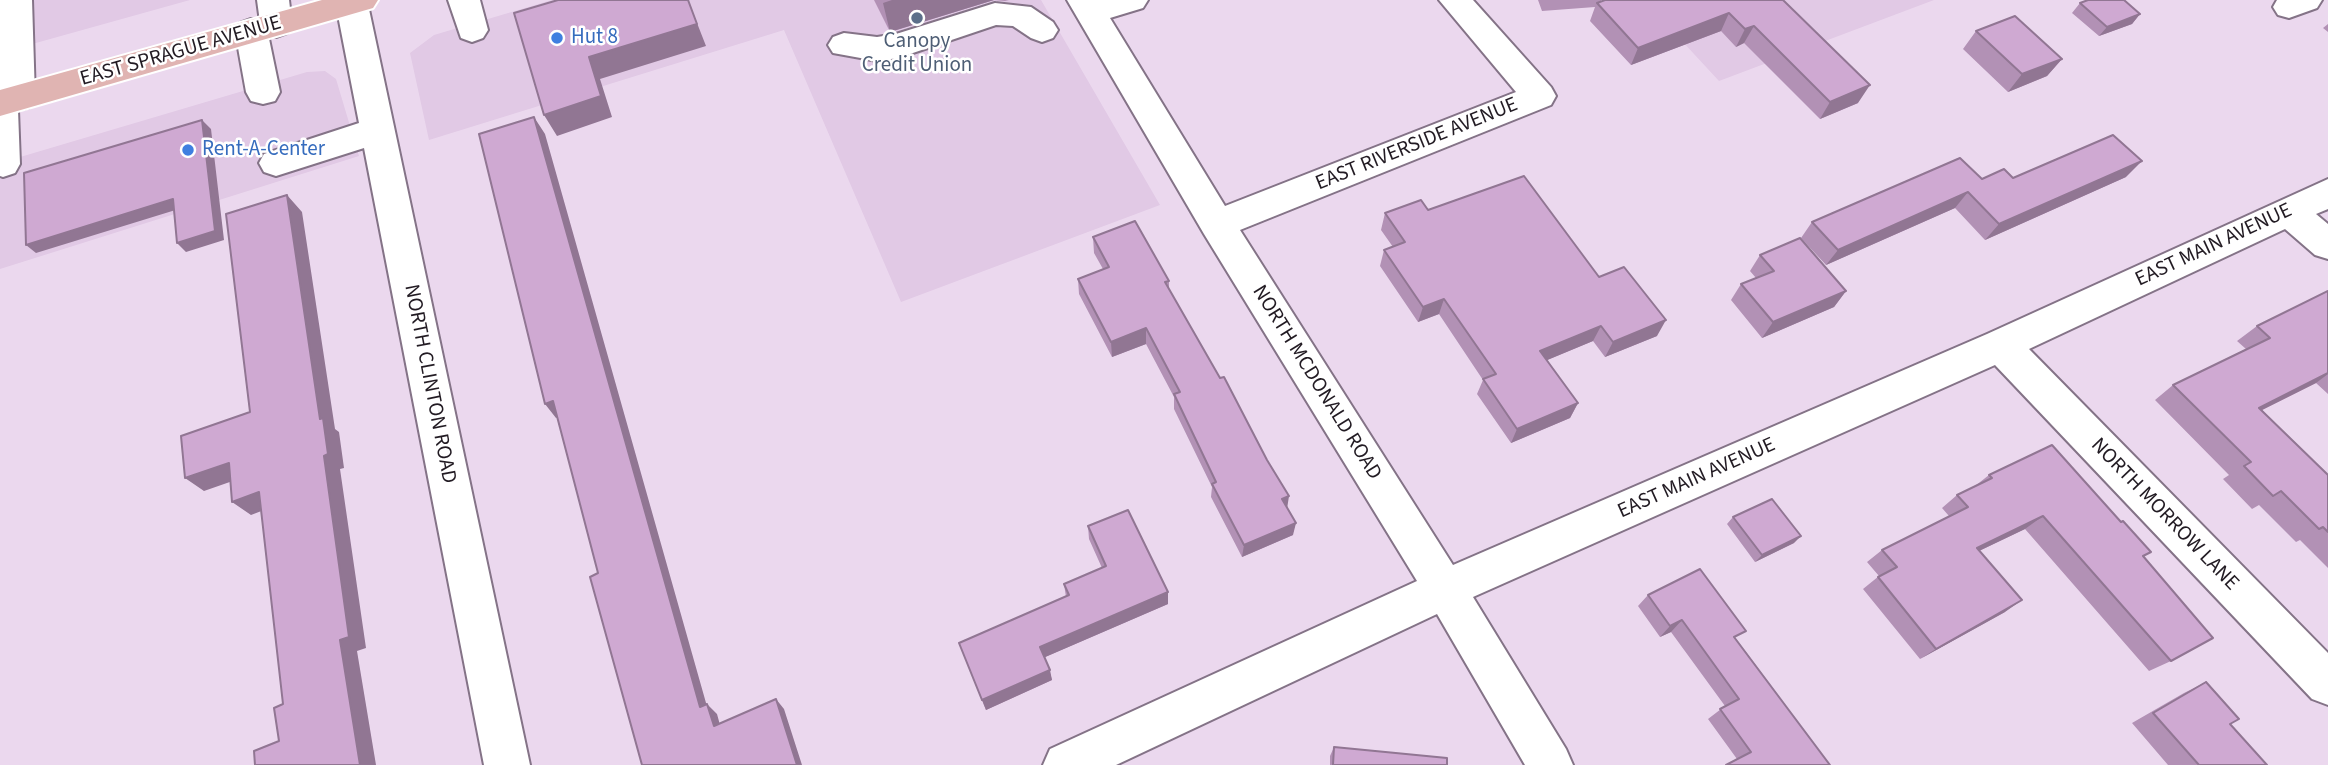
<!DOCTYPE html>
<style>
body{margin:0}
canvas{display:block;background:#ebd8ee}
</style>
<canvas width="2328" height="765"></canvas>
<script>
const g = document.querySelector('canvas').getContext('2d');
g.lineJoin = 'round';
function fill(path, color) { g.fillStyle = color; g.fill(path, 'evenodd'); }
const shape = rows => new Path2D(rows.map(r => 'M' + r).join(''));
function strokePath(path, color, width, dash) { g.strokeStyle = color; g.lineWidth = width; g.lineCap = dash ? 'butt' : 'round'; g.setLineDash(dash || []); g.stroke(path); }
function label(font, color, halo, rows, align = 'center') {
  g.font = font + ' "Source Sans 3",sans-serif'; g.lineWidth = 5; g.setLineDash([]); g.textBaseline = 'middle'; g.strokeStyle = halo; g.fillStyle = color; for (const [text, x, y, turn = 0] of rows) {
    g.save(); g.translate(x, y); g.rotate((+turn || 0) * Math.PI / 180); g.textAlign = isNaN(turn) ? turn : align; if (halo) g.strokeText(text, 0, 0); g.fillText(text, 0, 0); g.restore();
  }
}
fill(shape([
 [0,0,190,0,0,53],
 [552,0,1041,0,1160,205,901,302,784,30,429,140,410,53,434,35],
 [1644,0,1934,0,1719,81],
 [325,71,336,79,359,156,0,269,0,163,307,72]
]), '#e1c9e5');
const minor = shape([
 [0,0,32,0,35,98,30,107,18,110,20,164,15,173,3,177,0,176,0,0],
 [257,0,289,0,292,25,287,33,276,37,268,34,280,92,275,101,263,104,251,101,246,92,235,31,240,23,251,19,260,22,257,0],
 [335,0,367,0,530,765,484,765,364,148,276,176,264,172,259,163,264,154,359,123,335,0],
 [448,0,480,0,488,30,483,38,472,42,461,38,448,0],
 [1067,0,1148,0,1143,8,1110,18,1225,206,1516,92,1439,0,1473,0,1551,87,1556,96,1551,105,1240,230,1453,565,1987,334,2328,179,2328,209,2316,214,2328,224,2328,259,2315,255,2285,229,2029,349,2328,653,2328,705,2312,699,1995,365,1473,597,1566,749,1573,765,1525,765,1437,614,1116,765,1043,765,1050,749,1417,581,1204,234,1067,0],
 [2277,0,2322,0,2317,8,2289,18,2278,15,2273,7,2277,0],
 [995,3,1031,7,1053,22,1058,30,1053,38,1042,42,1031,38,1013,26,996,25,898,58,877,61,833,53,828,45,833,37,844,33,877,37,896,34,995,3]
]);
const major = shape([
 [322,0,378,0,373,8,0,116,0,90,322,0]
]);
strokePath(minor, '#847387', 4);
strokePath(major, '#fff', 4);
fill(minor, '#fff');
fill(major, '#e0b4b2');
fill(shape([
 [874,0,1009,0,1005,1,994,0,890,32],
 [1538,0,1601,0,1601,2,1783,0,1858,103,1820,119,1744,43,1736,47,1721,31,1631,65,1590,21,1595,7,1542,11],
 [2080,3,2140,14,2132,24,2099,36,2072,13],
 [2328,24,2328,32,2323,28],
 [1976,31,2062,59,2047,76,2008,92,1963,49],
 [2126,177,1985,240,1955,208,1826,265,1801,238,1812,222,1982,179],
 [1428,210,1599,277,1657,336,1605,357,1593,341,1547,360,1578,403,1570,418,1511,443,1477,394,1483,380,1439,314,1418,322,1380,266,1384,250,1393,247,1381,230,1385,213],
 [1093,237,1169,281,1169,289,1287,507,1293,535,1242,557,1211,497,1212,487,1174,409,1174,397,1146,344,1112,357,1079,294,1078,279,1103,269,1094,253],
 [1760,255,1846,291,1834,307,1762,338,1731,300,1741,284,1756,278,1750,271],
 [2328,291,2328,394,2316,383,2262,410,2328,475,2328,568,2300,540,2296,542,2259,505,2252,509,2223,479,2229,475,2155,400,2173,385,2246,349,2237,341,2257,326],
 [1989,475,2121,522,2151,552,2143,557,2171,661,2149,671,2025,529,1979,551,2005,612,1920,659,1863,589,1879,576,1867,562,1882,550,1949,516,1942,508,1957,495,1975,486],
 [1733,517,1794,543,1755,562,1727,524],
 [1088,526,1168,592,1168,604,1045,657,1052,680,986,710,959,643,1066,597,1064,584,1102,568,1089,539],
 [1648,595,1737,640,1830,765,1737,759,1708,719,1725,706,1671,632,1660,637,1638,606],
 [2206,682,2230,724,2267,765,2168,765,2132,723,2184,693],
 [1334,747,1447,765,1330,765,1330,756]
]), '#b291b5');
fill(shape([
 [688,0,706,46,600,79,612,117,557,136,544,115,589,57],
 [892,0,994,0,890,32,883,3],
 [1729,13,1721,31,1631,65,1638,48],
 [2140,14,2132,24,2099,36,2107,27],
 [1754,26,1744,43,1736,47,1745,29],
 [2062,59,2047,76,2008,92,2022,74],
 [1870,85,1858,103,1820,119,1830,102],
 [534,117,545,134,710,717,700,707],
 [202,120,211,129,224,240,186,252,177,243],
 [2142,161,2126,177,1985,240,1999,224],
 [1968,192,1955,208,1826,265,1838,250],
 [287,195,302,212,335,429,339,432,344,468,340,469,366,648,357,651,376,765,360,765,340,640,320,419],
 [173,199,182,208,36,253,26,245],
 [1846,291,1834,307,1762,338,1773,322],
 [1444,299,1439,314,1418,322,1423,307],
 [1666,320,1657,336,1605,357,1613,342],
 [1601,326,1593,341,1533,366,1540,351],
 [1146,328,1146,344,1112,357,1111,342],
 [2328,373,2328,374,2316,383,2238,422,2259,408],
 [553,401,565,415,556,418,545,404],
 [1578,403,1570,418,1511,443,1517,429],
 [229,463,247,476,204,491,185,478],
 [259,492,277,505,251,515,232,502],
 [1289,496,1287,509,1282,499],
 [2043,516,2025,529,1960,560,1977,548],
 [1296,523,1293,535,1242,557,1244,545],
 [1801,536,1794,543,1755,562,1762,555],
 [1168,592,1168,604,1043,658,1040,647],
 [2022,600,2005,612,1920,659,1936,649],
 [1682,620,1671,632,1660,637,1670,626],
 [1050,670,1052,680,986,710,982,700],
 [776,699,784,709,802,765,797,765],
 [707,704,717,714,723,736,714,726]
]), '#917693');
const building = shape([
 [558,0,688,0,697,24,589,57,601,96,544,115,514,13,558,0],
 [1605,0,1783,0,1870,85,1830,102,1754,26,1745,29,1729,13,1638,48,1597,3,1605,0],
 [2088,0,2124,0,2140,14,2107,27,2080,3,2088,0],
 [2015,16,2062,59,2022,74,1976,31,2015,16],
 [534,117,700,707,707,704,714,726,776,699,797,765,642,765,590,577,598,573,553,401,545,404,479,134,534,117],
 [202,120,215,231,177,243,173,199,26,245,24,173,202,120],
 [2113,135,2142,161,1999,224,1968,192,1838,250,1812,222,1960,158,1982,179,2004,169,2013,178,2113,135],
 [1524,176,1599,277,1624,267,1666,320,1613,342,1601,326,1540,351,1578,403,1517,429,1483,379,1496,374,1444,299,1423,307,1384,250,1405,242,1385,213,1421,200,1428,210,1524,176],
 [287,195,320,419,323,418,328,454,324,456,349,637,340,640,360,765,255,765,254,751,279,741,274,708,283,704,259,492,232,502,229,463,185,478,181,436,250,412,226,214,287,195],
 [1135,221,1169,281,1165,282,1220,378,1224,377,1267,460,1289,496,1282,499,1296,523,1244,545,1212,484,1216,482,1174,394,1180,392,1146,328,1111,342,1078,279,1109,267,1093,237,1135,221],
 [1800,238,1846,291,1773,322,1741,284,1774,271,1760,255,1800,238],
 [2328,291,2328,373,2259,408,2328,475,2328,532,2323,527,2319,529,2281,491,2273,496,2244,466,2251,462,2173,385,2270,338,2257,326,2328,291],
 [2052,445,2121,522,2123,521,2151,552,2143,556,2213,638,2171,661,2043,516,1977,548,2022,600,1936,649,1878,577,1897,567,1882,550,1968,507,1957,495,1992,478,1989,475,2052,445],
 [1772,499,1801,536,1762,555,1733,517,1772,499],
 [1128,510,1168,592,1040,647,1050,670,982,700,959,643,1069,595,1064,584,1106,566,1088,526,1128,510],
 [1700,569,1746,631,1734,637,1830,765,1726,765,1751,752,1720,709,1739,699,1682,620,1670,626,1648,595,1700,569],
 [2206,682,2239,719,2230,724,2267,765,2199,765,2153,713,2206,682],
 [1334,747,1447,758,1447,765,1333,765,1334,747]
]);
fill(building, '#cfa9d2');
strokePath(building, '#917693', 2);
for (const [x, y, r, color] of [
 [917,18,7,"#5c6f8a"],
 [557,38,7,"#3f7fe0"],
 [188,150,7,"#3f7fe0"]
]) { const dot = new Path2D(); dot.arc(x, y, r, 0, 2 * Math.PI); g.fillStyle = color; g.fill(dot); strokePath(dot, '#fff', 2.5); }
label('21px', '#366cbe', '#fff', [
 ["Hut 8",571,38],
 ["Rent-A-Center",202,150]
], 'left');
label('21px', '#4e5e75', '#fff', [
 ["Canopy",917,42],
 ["Credit Union",917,66]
]);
label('21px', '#221b23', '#fff', [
 ["EAST SPRAGUE AVENUE",181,52,-16],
 ["EAST RIVERSIDE AVENUE",1417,145,-22],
 ["EAST MAIN AVENUE",2214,246,-25],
 ["NORTH MCDONALD ROAD",1316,383,58],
 ["NORTH CLINTON ROAD",429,384,79],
 ["EAST MAIN AVENUE",1697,479,-24],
 ["NORTH MORROW LANE",2164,515,46]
]);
</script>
